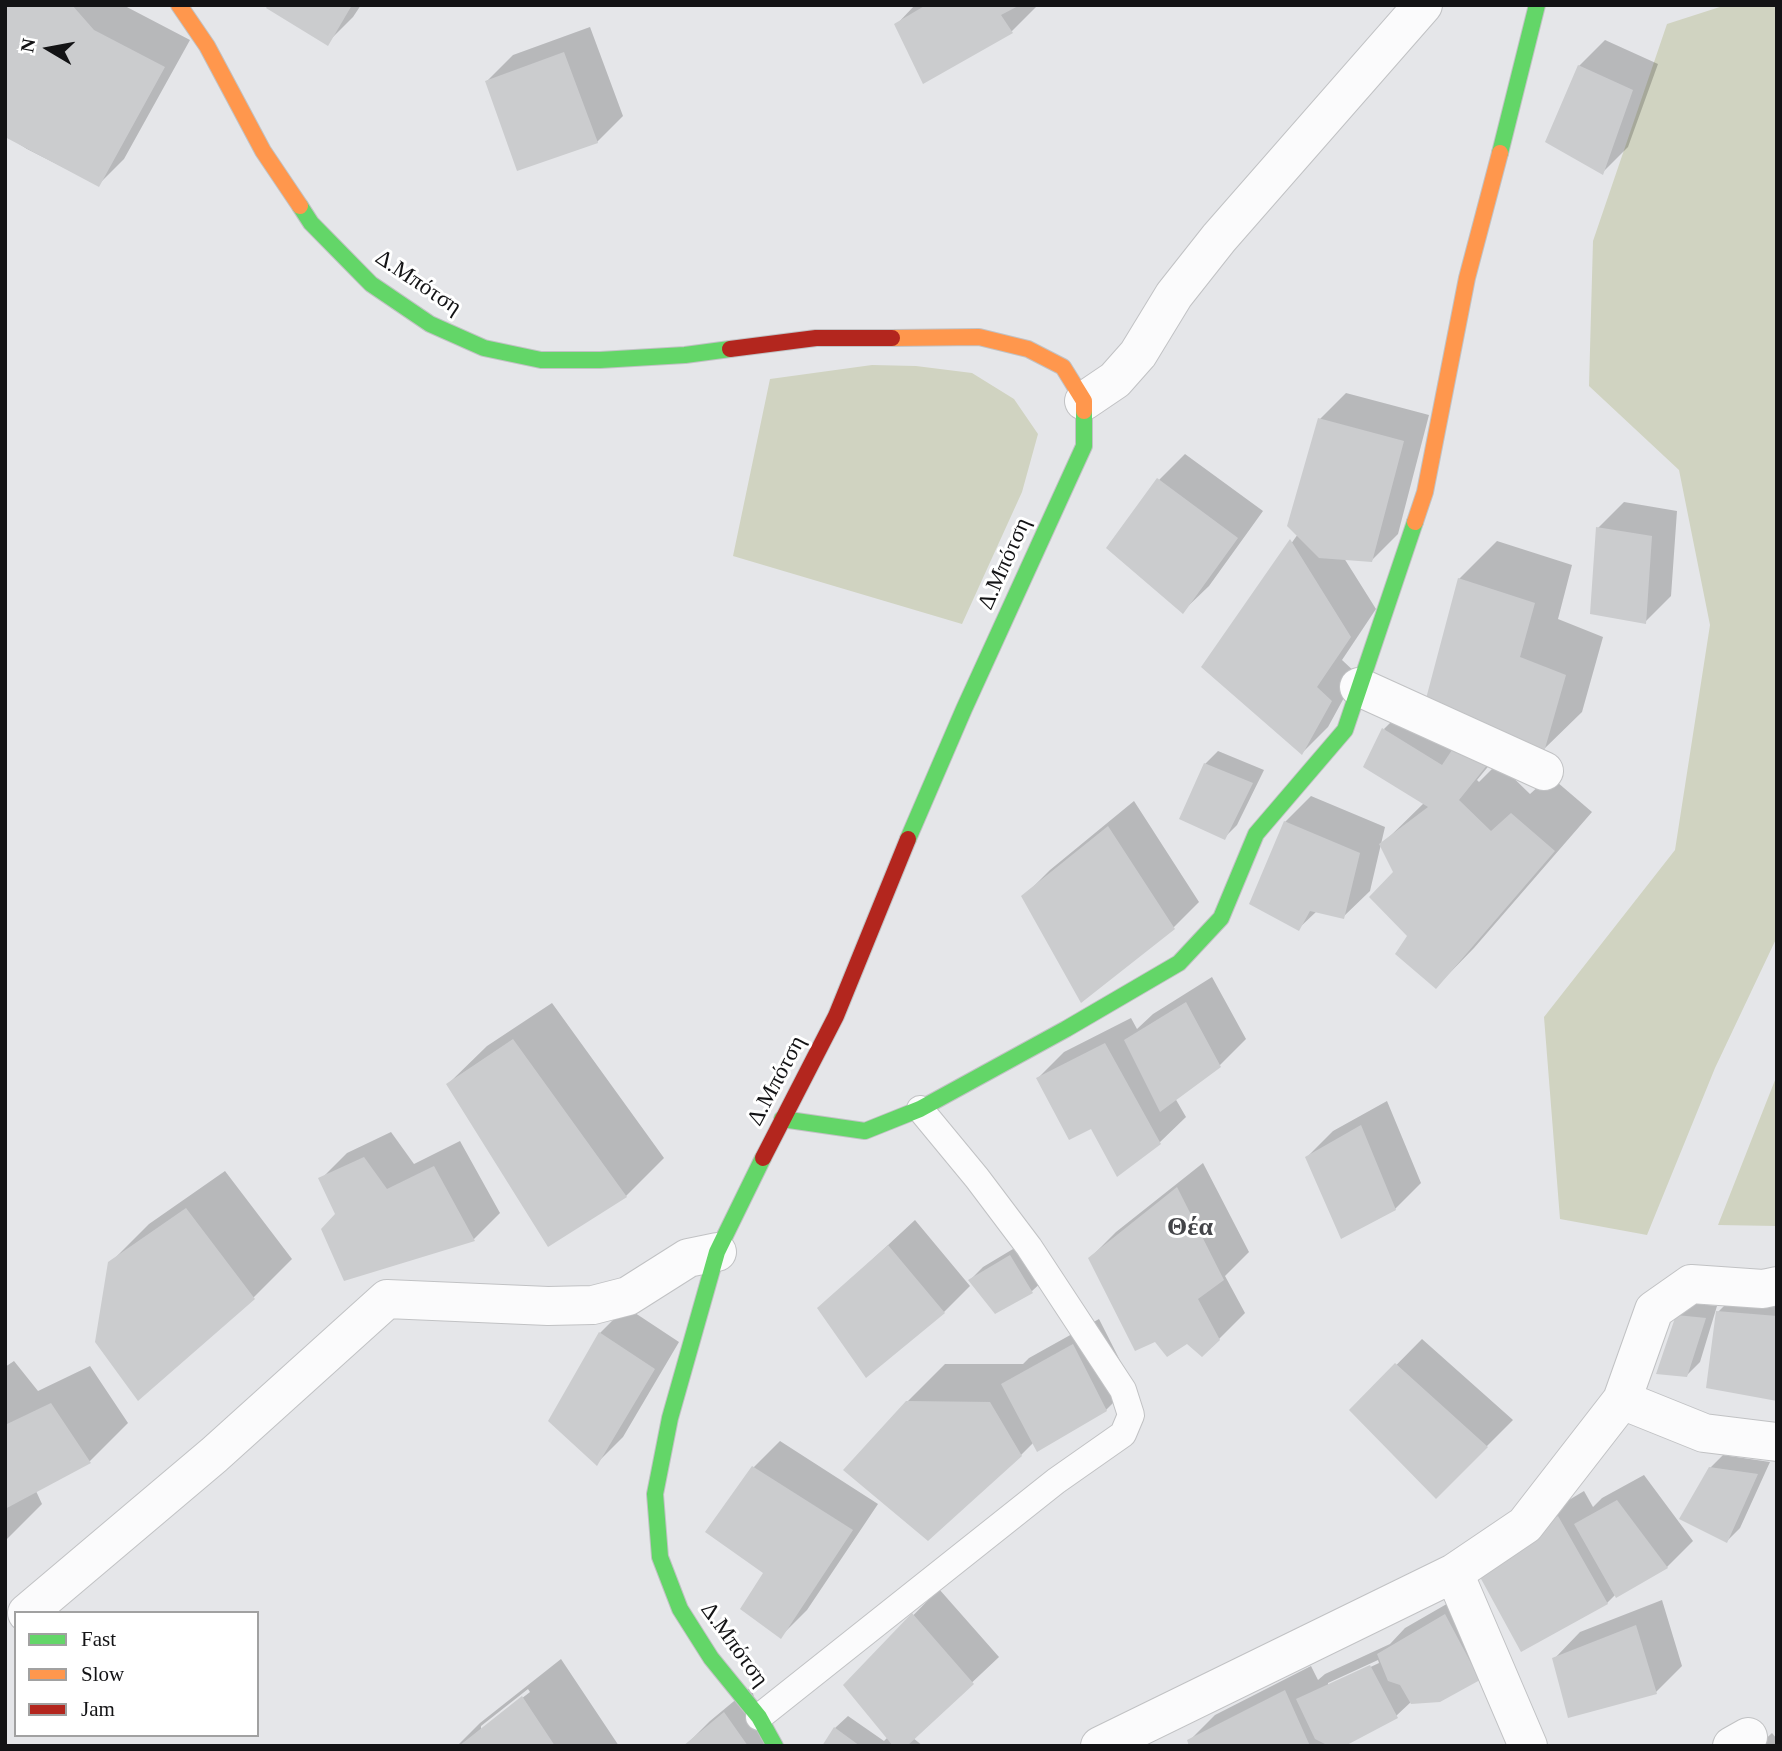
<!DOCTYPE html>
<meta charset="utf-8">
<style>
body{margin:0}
#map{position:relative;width:1782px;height:1751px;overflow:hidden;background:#e5e6e9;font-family:Georgia,serif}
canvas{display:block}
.frame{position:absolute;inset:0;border:7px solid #131315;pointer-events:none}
.legend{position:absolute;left:14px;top:1611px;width:245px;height:126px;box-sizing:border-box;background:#fff;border:2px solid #a1a1a1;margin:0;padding:9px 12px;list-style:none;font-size:21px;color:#131315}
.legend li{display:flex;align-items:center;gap:14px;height:35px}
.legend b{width:35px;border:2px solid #a1a1a1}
.north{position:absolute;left:14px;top:14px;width:70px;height:70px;-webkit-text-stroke:5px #fff;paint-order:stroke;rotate:280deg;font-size:19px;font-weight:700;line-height:28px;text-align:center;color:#131315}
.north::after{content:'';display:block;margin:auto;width:24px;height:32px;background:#131315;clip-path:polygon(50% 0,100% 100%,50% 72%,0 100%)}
</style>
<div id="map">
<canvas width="1782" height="1751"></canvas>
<div class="frame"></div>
<ul class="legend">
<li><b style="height:9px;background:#63d668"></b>Fast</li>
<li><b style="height:9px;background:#ff974d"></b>Slow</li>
<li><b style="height:9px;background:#b3261e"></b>Jam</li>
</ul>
<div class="north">N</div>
</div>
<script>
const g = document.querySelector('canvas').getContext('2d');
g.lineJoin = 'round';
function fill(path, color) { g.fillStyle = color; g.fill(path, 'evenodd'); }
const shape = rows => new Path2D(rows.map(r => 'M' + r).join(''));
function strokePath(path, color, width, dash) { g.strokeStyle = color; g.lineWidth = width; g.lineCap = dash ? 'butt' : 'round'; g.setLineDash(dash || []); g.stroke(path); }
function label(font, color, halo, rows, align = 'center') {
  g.font = font + ' Georgia,serif'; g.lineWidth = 6; g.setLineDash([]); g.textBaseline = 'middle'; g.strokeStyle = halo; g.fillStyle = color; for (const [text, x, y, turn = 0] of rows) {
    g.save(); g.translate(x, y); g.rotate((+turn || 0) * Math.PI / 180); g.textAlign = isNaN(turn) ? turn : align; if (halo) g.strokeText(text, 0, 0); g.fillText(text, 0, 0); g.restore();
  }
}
fill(shape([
 [1726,5,1777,5,1777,937,1715,1068,1647,1235,1560,1219,1544,1017,1675,850,1710,625,1679,470,1589,386,1593,241,1667,24],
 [872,365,916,366,972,373,1014,399,1038,434,1022,492,962,624,733,556,770,379],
 [1777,1075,1777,1226,1718,1225]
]), '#d0d3c1');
fill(shape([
 [5,5,123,5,190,40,124,159,98,185,27,149,5,135],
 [270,5,361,5,353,17,327,43],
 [915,5,1038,5,1012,31,896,25],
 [590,27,623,116,597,142,487,81,513,55],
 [1605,40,1658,64,1628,147,1602,173,1579,66],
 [1346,393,1429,415,1398,534,1372,560,1344,558,1376,609,1342,660,1357,674,1328,727,1302,753,1203,667,1298,534,1320,419],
 [1185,454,1263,511,1209,586,1183,611,1159,480],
 [1624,502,1677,511,1671,596,1645,622,1598,528],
 [1497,541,1572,565,1558,619,1603,637,1582,712,1543,750,1511,739,1477,780,1479,782,1498,763,1530,794,1550,776,1592,812,1474,948,1436,987,1409,936,1395,872,1381,845,1424,803,1384,729,1410,703,1466,737,1459,579],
 [1218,751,1264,770,1237,825,1224,838,1205,764],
 [1311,796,1385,827,1370,891,1343,917,1317,911,1298,929,1285,822],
 [1134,801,1199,902,1173,928,1024,896,1050,870],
 [1212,977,1246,1039,1220,1065,1175,1098,1186,1117,1159,1143,1092,1127,1038,1078,1064,1052,1131,1018,1137,1029,1153,1014],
 [552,1003,664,1158,626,1196,548,1245,448,1084,487,1046],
 [1387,1101,1421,1183,1395,1209,1307,1157,1333,1131],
 [391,1132,414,1164,460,1141,500,1213,474,1239,345,1279,337,1215,321,1179,347,1153],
 [1203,1163,1249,1252,1225,1276,1245,1313,1219,1339,1187,1342,1090,1258,1116,1232],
 [225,1171,292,1259,254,1297,139,1398,110,1263,149,1224],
 [915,1220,970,1286,944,1312,866,1376,819,1309],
 [1023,1243,1045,1279,1032,1291,970,1280,983,1267],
 [1744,1286,1777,1289,1777,1399,1718,1312],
 [1691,1303,1717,1306,1700,1362,1687,1375,1678,1316],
 [626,1307,679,1342,623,1437,597,1463,600,1333],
 [1099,1319,1132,1384,1106,1410,1034,1442,1021,1455,907,1402,945,1364,1023,1364,1029,1358],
 [1422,1339,1513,1420,1436,1497,1352,1410],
 [14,1361,38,1391,90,1366,128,1423,90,1461,36,1491,42,1504,5,1541,5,1367],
 [780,1441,878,1504,807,1610,781,1636,766,1572,708,1531,754,1467],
 [1723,1455,1770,1462,1740,1528,1727,1541,1710,1468],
 [1644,1475,1693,1541,1667,1567,1616,1594,1607,1603,1502,1540,1584,1491,1593,1507,1602,1498],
 [939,1589,999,1657,913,1738,923,1746,824,1746,835,1728,848,1716,884,1741,888,1737,845,1685],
 [1471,1590,1505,1653,1412,1701,1396,1716,1327,1742,1323,1746,1191,1746,1189,1741,1215,1715,1311,1666,1318,1680,1325,1674,1390,1644,1405,1628],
 [1378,1660,1379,1663,1328,1687,1328,1683],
 [1662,1600,1682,1666,1656,1692,1554,1659,1580,1632],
 [561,1659,619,1746,457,1746,480,1723],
 [528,1689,530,1692,481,1730,481,1726],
 [751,1687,769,1746,685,1746,710,1721],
 [1772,1733,1777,1739,1777,1746,1758,1746]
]), '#0003');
fill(shape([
 [5,5,72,5,94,30,165,67,99,187,5,137],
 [268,5,352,5,328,46,266,8],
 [926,5,1020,5,1001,15,1013,33,923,84,894,24],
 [564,52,598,143,517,171,485,81],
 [1578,65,1633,90,1603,175,1545,142],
 [1318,418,1404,441,1372,562,1319,558,1287,526],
 [1157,478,1238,538,1183,614,1106,548],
 [1596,527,1652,536,1646,624,1590,614],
 [1290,539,1351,637,1317,687,1332,701,1302,755,1201,667],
 [1458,578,1535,603,1520,657,1566,675,1544,752,1423,710],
 [1382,728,1442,765,1456,744,1488,764,1459,800,1491,831,1511,813,1555,851,1436,989,1395,954,1407,936,1369,897,1393,872,1379,844,1428,807,1363,767],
 [1204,763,1253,783,1225,840,1179,819],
 [1284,821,1360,853,1344,919,1310,911,1299,931,1249,904],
 [1108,826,1175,929,1081,1003,1021,896],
 [1186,1002,1221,1067,1160,1112,1124,1040],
 [513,1039,627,1197,548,1247,446,1084],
 [1105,1043,1161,1144,1117,1177,1091,1129,1069,1140,1036,1078],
 [1361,1125,1396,1210,1341,1239,1305,1157],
 [364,1157,387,1189,434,1166,475,1241,344,1281,321,1229,335,1214,318,1178],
 [1177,1187,1224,1280,1198,1299,1220,1340,1202,1357,1187,1344,1167,1357,1155,1342,1135,1351,1088,1258],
 [186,1208,255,1299,138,1401,95,1342,108,1262],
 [888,1245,945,1313,866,1378,817,1308],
 [1010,1255,1033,1293,995,1314,968,1280],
 [1716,1311,1777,1316,1777,1401,1706,1388],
 [1676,1315,1706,1318,1687,1377,1656,1374],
 [599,1332,655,1369,597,1466,548,1421],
 [1073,1344,1107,1411,1037,1452,1001,1384],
 [1395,1363,1488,1447,1436,1499,1349,1410],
 [906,1401,990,1402,1022,1456,928,1541,843,1470],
 [51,1403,91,1463,5,1509,5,1425],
 [752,1466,853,1530,781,1639,740,1609,763,1573,705,1532],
 [1709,1467,1758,1474,1727,1543,1679,1519],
 [1617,1500,1668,1568,1616,1598,1574,1524],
 [1558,1516,1608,1604,1521,1652,1474,1566],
 [912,1613,974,1684,907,1746,893,1746,843,1685],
 [1445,1614,1480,1680,1440,1702,1411,1704,1400,1685,1388,1681,1377,1654],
 [1636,1625,1657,1694,1568,1718,1552,1658],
 [1370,1665,1398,1718,1345,1746,1329,1746,1315,1739,1296,1699],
 [1285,1690,1310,1746,1189,1746,1187,1740],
 [522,1696,555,1746,459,1746],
 [724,1712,748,1746,683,1746],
 [834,1727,860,1746,822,1746]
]), '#cbccce');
const lane = shape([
 [759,1717,1056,1481,1123,1434,1131,1415,1123,1390,1029,1247,977,1178,920,1109]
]);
const street = shape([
 [1084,401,1115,380,1138,354,1174,295,1219,238,1423,5],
 [1359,687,1544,771],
 [1622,1400,1704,1433,1777,1442],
 [1454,1573,1528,1746],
 [27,1613,214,1455,387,1299,548,1306,593,1305,628,1296,688,1258,717,1252],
 [1100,1746,1454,1573,1525,1525,1622,1400,1654,1310,1691,1284,1763,1289,1777,1286],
 [1732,1746,1748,1737]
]);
const fast = shape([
 [1500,153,1537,5],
 [300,206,311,223,371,284,430,324,484,348,541,360,600,360,685,355,730,349],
 [908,839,964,709,1084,446,1084,411],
 [782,1119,865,1131,920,1109,1066,1029,1179,963,1221,918,1256,834,1345,730,1415,522],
 [763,1158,717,1252,670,1418,655,1494,660,1557,680,1609,711,1658,759,1717,775,1746]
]);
const slow = shape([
 [179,5,207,46,263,151,300,206],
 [892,338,979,337,1028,349,1063,367,1084,401,1084,411],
 [1415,522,1425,492,1467,278,1500,153]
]);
const jam = shape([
 [730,349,816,338,892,338],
 [763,1158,836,1016,908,839]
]);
strokePath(lane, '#c1c2c4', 28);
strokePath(street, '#c1c2c4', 40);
strokePath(fast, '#c1c2c4', 18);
strokePath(slow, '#c1c2c4', 18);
strokePath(jam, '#c1c2c4', 18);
strokePath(lane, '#fbfbfc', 26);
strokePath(street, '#fbfbfc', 38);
strokePath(fast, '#63d668', 16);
strokePath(slow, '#ff974d', 16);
strokePath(jam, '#b3261e', 16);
label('23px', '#131315', '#fff', [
 ["Δ.Μπότση",418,283,34],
 ["Δ.Μπότση",1005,564,-66],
 ["Δ.Μπότση",777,1081,-62],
 ["Δ.Μπότση",734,1645,54]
]);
label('bold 26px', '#434448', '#fff', [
 ["Θέα",1190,1228]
]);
</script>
